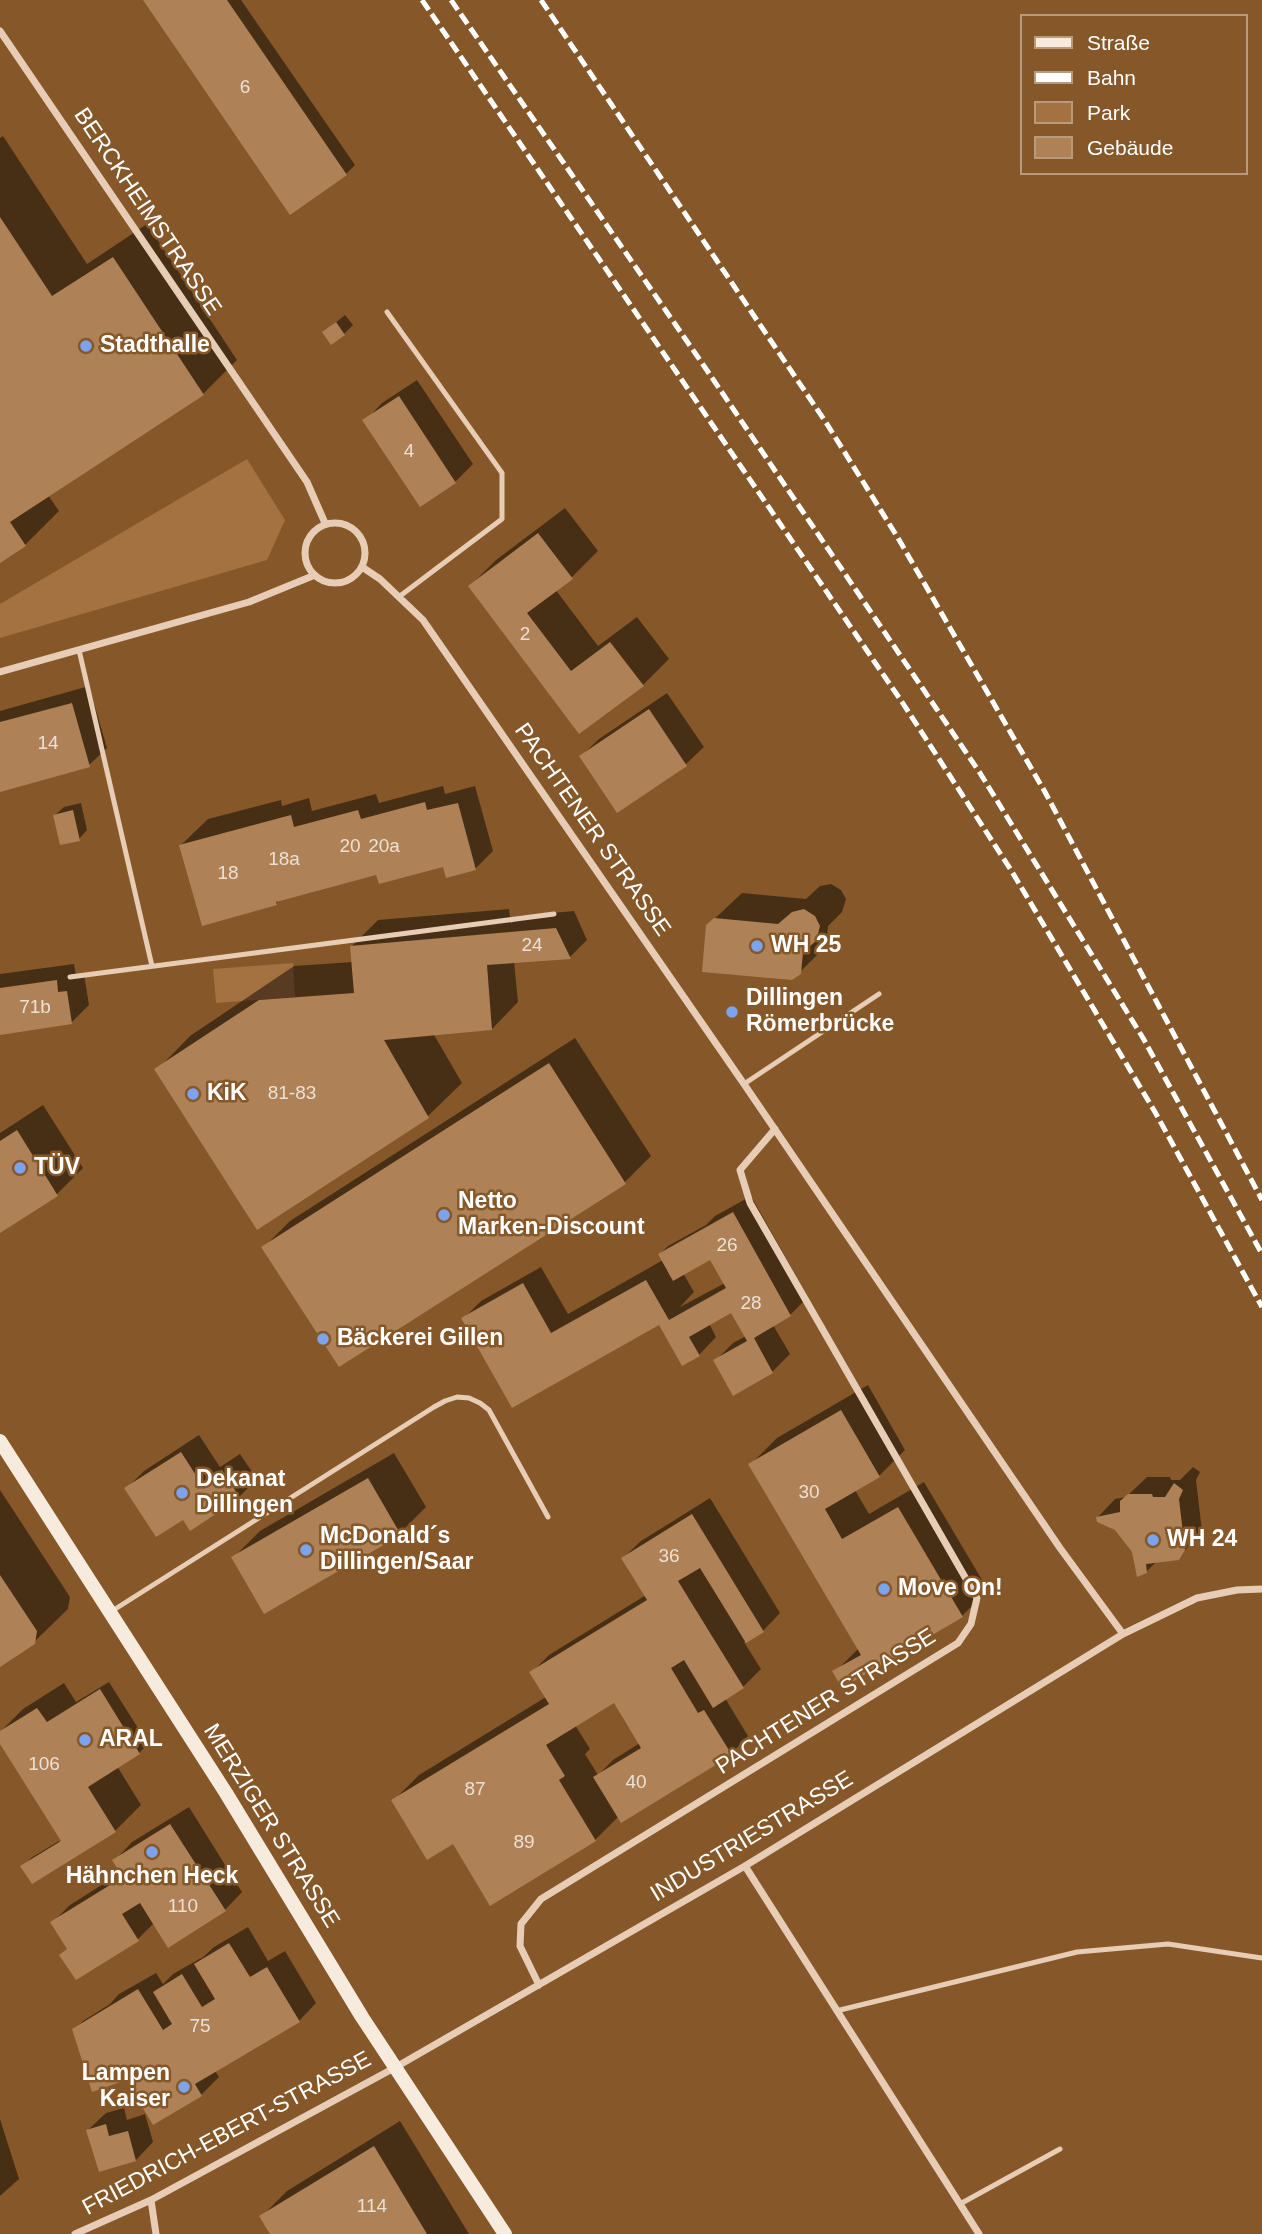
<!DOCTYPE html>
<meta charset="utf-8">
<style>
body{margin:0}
#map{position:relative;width:1262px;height:2234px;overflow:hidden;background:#865829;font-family:Helvetica,sans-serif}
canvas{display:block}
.legend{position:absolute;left:1020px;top:14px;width:228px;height:161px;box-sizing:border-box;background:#865829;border:2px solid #b69b7f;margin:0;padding:9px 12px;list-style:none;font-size:21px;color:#fff}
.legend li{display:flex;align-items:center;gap:14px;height:35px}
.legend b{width:35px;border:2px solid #b69b7f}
</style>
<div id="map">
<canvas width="1262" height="2234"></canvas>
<ul class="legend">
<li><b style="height:9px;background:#f7ebde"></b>Straße</li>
<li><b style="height:9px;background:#fff"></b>Bahn</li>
<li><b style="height:19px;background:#a47141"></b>Park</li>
<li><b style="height:19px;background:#af8156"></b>Gebäude</li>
</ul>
</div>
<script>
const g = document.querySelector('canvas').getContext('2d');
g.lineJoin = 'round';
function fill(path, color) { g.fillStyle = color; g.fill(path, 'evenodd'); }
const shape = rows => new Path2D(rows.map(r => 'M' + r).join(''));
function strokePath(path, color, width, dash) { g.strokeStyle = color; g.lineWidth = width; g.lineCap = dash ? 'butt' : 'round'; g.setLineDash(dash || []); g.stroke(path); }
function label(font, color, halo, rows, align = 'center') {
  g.font = font + ' Helvetica,sans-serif'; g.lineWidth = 5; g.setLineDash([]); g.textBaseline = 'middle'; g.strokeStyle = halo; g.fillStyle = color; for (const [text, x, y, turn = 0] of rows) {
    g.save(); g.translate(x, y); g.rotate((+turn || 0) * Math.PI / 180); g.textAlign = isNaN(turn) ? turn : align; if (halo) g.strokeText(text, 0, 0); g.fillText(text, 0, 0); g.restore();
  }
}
fill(shape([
 [247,459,285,520,267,560,0,638,0,604],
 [293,963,295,997,216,1003,213,969]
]), '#a47141');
fill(shape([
 [145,0,241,0,355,165,346,174,291,212],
 [3,136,87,264,147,224,237,360,203,394,48,495,59,511,25,545,0,561,0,138],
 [345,315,353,325,344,334,324,332],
 [417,380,473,464,455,482,420,505,365,421,382,403],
 [565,508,598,551,572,577,555,589,598,646,637,617,669,659,643,685,580,732,470,586,496,560],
 [89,686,107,748,89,765,0,790,0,711],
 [667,693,704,747,686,764,617,811,581,756,599,739],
 [443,786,445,794,475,786,493,851,475,869,444,865,377,873,280,899,276,904,181,845,208,819,281,800,282,806,309,798,312,811,376,794,379,803],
 [81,803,87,830,79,839,55,815,64,807],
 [831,884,841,890,846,899,842,912,828,926,826,946,799,973,708,925,742,893,806,899,820,886],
 [509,909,511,924,519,916,574,911,587,940,570,957,514,961,518,1002,492,1029,433,1033,462,1083,428,1116,157,1070,190,1036,294,966,353,962,351,947,378,920],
 [74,964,76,975,84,974,89,1005,71,1023,0,1033,0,974],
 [575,1038,651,1156,625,1182,264,1247,290,1221],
 [43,1105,83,1168,57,1194,0,1231,0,1133],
 [751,1196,808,1297,790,1315,773,1325,790,1354,772,1372,734,1393,715,1361,733,1343,746,1336,732,1310,709,1323,716,1337,699,1355,667,1320,512,1405,463,1319,481,1301,541,1267,568,1314,663,1260,660,1254,668,1246,706,1225,715,1216],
 [711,1257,725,1283,680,1307,694,1292,683,1273],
 [868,1385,905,1450,879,1476,855,1490,869,1514,924,1482,988,1590,962,1616,835,1672,859,1648,751,1464,777,1438],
 [199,1435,220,1467,240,1454,257,1479,239,1497,190,1529,183,1517,126,1489,144,1471],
 [394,1453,426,1507,400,1533,265,1611,234,1557,260,1531],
 [1193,1467,1200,1472,1196,1480,1202,1531,1178,1558,1157,1561,1146,1572,1116,1528,1098,1517,1115,1499,1126,1497,1147,1477,1170,1477,1171,1480,1180,1480],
 [0,1490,70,1597,68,1609,33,1643,0,1665],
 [710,1498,780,1613,763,1631,744,1642,761,1669,743,1687,725,1698,748,1736,731,1754,619,1816,595,1840,453,1842,393,1801,419,1775,546,1697,531,1673,549,1655,646,1595,623,1558,641,1541],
 [614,1701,640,1743,613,1760,598,1775,585,1754,590,1749,575,1725],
 [109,1682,148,1744,139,1753,117,1766,141,1805,115,1831,0,1740,0,1732,23,1709,64,1683,76,1702],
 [189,1807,242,1892,225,1910,154,1923,138,1939,52,1923,70,1905,122,1872,115,1860,132,1842],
 [59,1841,71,1859,23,1866,31,1858],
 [248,1927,268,1961,285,1951,316,2003,299,2021,215,2071,219,2077,201,2095,154,2123,127,2078,74,2030,83,2021,110,2004,119,1994,156,1973,163,1984,173,1974,201,1958,201,1959,214,1947],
 [124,2108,127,2120,145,2114,153,2142,136,2160,88,2130,106,2113],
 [0,2119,19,2179,0,2196],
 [400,2121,469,2234,271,2234,261,2217,287,2191]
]), '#0007');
fill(shape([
 [143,0,227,0,347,175,290,215],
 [0,217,52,296,113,257,204,395,10,522,26,546,0,563],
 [336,322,345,335,331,345,322,332],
 [399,396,456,483,420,507,362,420],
 [538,533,573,579,527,613,571,671,610,642,644,686,579,734,468,586],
 [72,703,90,767,0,792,0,722],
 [649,709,687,766,617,813,579,756],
 [425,802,427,810,458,803,476,870,446,878,443,867,379,884,376,875,276,902,277,905,202,926,179,845,291,815,294,827,358,810,361,819],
 [73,810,80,841,60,845,53,815],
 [804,909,815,916,820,926,816,941,803,952,801,974,792,980,702,972,706,925,714,918,778,924,792,912],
 [556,928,571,959,487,965,492,1030,384,1040,429,1118,257,1230,154,1069,259,1000,354,993,350,946],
 [57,980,58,992,67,991,72,1024,0,1035,0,988],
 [549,1063,626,1184,339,1367,261,1247],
 [17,1130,58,1196,0,1233,0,1141],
 [733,1212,791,1316,754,1338,773,1373,733,1396,713,1360,747,1341,731,1313,689,1337,700,1356,682,1366,659,1325,512,1408,461,1318,523,1283,551,1333,646,1280,669,1320,726,1288,710,1260,673,1281,658,1254],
 [841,1410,880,1477,825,1509,842,1539,898,1507,963,1617,842,1688,832,1671,861,1655,748,1464],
 [181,1452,201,1483,222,1470,240,1498,190,1531,183,1520,156,1537,124,1488],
 [368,1478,401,1535,264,1614,231,1557],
 [1174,1483,1183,1490,1179,1499,1185,1550,1179,1560,1146,1564,1147,1573,1137,1577,1132,1552,1115,1530,1097,1522,1096,1517,1120,1512,1120,1501,1128,1494,1152,1494,1153,1497,1165,1497],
 [692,1514,764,1632,746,1643,700,1568,678,1581,744,1688,713,1708,684,1660,671,1668,698,1713,704,1710,732,1755,621,1823,593,1777,641,1748,614,1703,546,1745,565,1776,559,1780,596,1841,490,1906,453,1844,427,1860,391,1800,549,1704,529,1672,647,1600,621,1558],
 [0,1575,37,1631,35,1644,0,1667],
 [100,1689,140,1754,88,1787,116,1832,32,1884,20,1866,61,1841,0,1744,0,1731,37,1708,47,1722],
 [170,1824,226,1911,168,1948,140,1903,122,1914,139,1941,76,1980,59,1955,67,1949,50,1922,123,1877,112,1860],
 [229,1943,250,1977,267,1967,300,2022,195,2084,202,2096,153,2125,126,2080,92,2092,72,2029,138,1989,163,2030,172,2024,153,1992,182,1974,202,2007,215,1999,194,1964],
 [106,2124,109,2136,128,2131,136,2161,99,2172,86,2130],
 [374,2146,427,2234,270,2234,259,2216]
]), '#af8156');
strokePath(shape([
 [387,312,502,473,502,519,400,596],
 [79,650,152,966],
 [70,977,554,914],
 [744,1084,879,994],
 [112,1611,434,1407,445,1401,457,1397,469,1398,480,1403,489,1410,548,1517],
 [836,2011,1077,1952,1168,1944,1262,1958],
 [960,2204,1060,2149]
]), '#e7cdb5', 5);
strokePath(shape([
 [0,31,307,482,325,523],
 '305 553a30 30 0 1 1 60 0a30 30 0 1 1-60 0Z',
 [362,567,380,579,423,620,744,1084,1060,1548,1123,1634],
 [0,672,249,602,315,575],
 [745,1866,979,2234],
 [539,1985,520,1946,521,1924,541,1899,958,1643,971,1624,977,1598,750,1203,740,1170,775,1129],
 [151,2200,156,2234],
 [75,2234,151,2200,396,2067,745,1866,1123,1634,1197,1598,1237,1590,1262,1589]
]), '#e7cdb5', 7);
strokePath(shape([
 [0,1441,226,1793,362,2017,505,2234]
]), '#f7ebde', 14);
strokePath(shape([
 [422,0,902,702,1011,870,1155,1112,1262,1307],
 [451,0,702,363,980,773,1143,1038,1262,1254],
 [541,0,827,424,898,538,1045,792,1262,1200]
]), '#fff', 5, [12, 5]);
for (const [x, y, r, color] of [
 [86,346,7,"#7ca4ee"],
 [757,946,7,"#7ca4ee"],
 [732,1012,7,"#7ca4ee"],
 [193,1094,7,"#7ca4ee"],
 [20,1168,7,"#7ca4ee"],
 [444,1215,7,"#7ca4ee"],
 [323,1339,7,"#7ca4ee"],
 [182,1493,7,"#7ca4ee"],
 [1153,1540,7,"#7ca4ee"],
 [306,1550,7,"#7ca4ee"],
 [884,1589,7,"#7ca4ee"],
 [85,1740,7,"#7ca4ee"],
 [152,1852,7,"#7ca4ee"],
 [184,2087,7,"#7ca4ee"]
]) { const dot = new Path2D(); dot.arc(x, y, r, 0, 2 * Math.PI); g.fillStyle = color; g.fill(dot); strokePath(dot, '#865829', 2.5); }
label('19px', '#ebe0d5', null, [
 ["6",245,88],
 ["4",409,452],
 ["2",525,635],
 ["14",48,744],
 ["20",350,847],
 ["20a",384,847],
 ["18a",284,860],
 ["18",228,874],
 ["24",532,946],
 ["71b",35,1008],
 ["81-83",292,1094],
 ["26",727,1246],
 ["28",751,1304],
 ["30",809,1493],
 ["36",669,1557],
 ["106",44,1765],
 ["40",636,1783],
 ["87",475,1790],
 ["89",524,1843],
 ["110",183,1907],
 ["75",200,2027],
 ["114",372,2207]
]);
label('23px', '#fff', '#865829', [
 ["BERCKHEIMSTRASSE",147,212,56],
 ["PACHTENER STRASSE",592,830,55],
 ["PACHTENER STRASSE",826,1702,-32],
 ["MERZIGER STRASSE",271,1826,58],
 ["INDUSTRIESTRASSE",752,1837,-31],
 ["FRIEDRICH-EBERT-STRASSE",227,2134,-28]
]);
label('bold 23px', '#fff', '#865829', [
 ["Stadthalle",100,346],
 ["WH 25",771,946],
 ["Dillingen",746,999],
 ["Römerbrücke",746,1025],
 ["KiK",207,1094],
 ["TÜV",34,1168],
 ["Netto",458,1202],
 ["Marken-Discount",458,1228],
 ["Bäckerei Gillen",337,1339],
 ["Dekanat",196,1480],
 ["Dillingen",196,1506],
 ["McDonald´s",320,1537],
 ["Dillingen/Saar",320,1563],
 ["WH 24",1167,1540],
 ["Move On!",898,1589],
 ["ARAL",99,1740],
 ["Hähnchen Heck",152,1877,"center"],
 ["Lampen",170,2074,"right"],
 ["Kaiser",170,2100,"right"]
], 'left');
</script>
